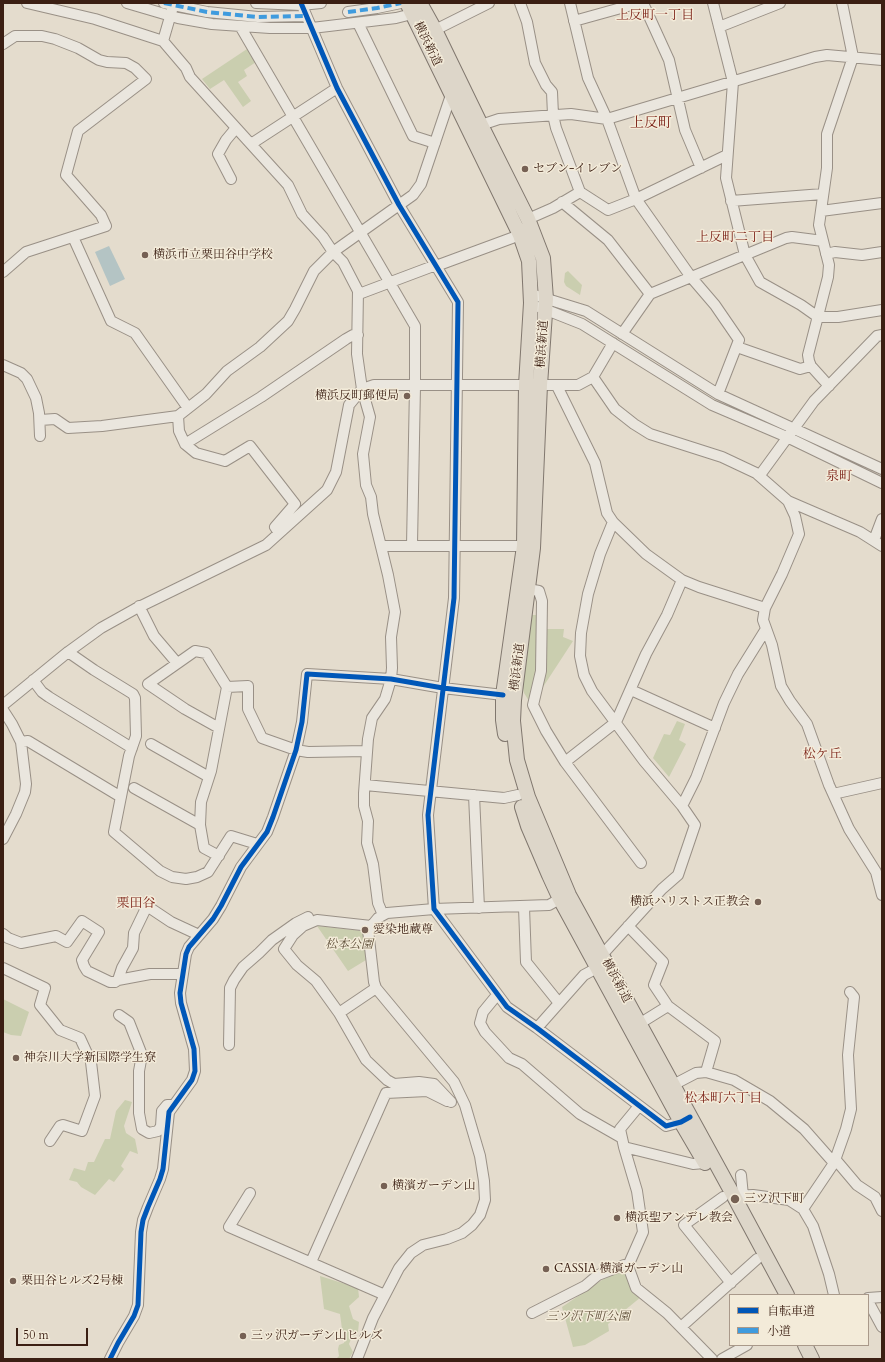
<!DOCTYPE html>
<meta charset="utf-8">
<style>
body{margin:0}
#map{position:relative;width:885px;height:1362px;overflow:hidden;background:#e4dccd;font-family:Cardo,"Noto Serif JP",serif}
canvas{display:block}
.frame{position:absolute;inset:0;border:4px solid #3b1f13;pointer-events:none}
.legend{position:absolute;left:729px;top:1294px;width:140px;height:52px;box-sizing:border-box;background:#f3ebd9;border:1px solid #a9998a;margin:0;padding:5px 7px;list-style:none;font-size:12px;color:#3b1f13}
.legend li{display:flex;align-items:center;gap:8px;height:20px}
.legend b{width:20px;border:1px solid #a9998a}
.scale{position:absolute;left:16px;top:1328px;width:72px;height:18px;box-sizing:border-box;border:2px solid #3b1f13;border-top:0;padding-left:5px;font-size:12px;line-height:14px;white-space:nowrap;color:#3b1f13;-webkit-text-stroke:3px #f3ebd9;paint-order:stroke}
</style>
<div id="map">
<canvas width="885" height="1362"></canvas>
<div class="frame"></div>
<ul class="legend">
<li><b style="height:5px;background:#0057b8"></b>自転車道</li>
<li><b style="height:5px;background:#3f9bde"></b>小道</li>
</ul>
<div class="scale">50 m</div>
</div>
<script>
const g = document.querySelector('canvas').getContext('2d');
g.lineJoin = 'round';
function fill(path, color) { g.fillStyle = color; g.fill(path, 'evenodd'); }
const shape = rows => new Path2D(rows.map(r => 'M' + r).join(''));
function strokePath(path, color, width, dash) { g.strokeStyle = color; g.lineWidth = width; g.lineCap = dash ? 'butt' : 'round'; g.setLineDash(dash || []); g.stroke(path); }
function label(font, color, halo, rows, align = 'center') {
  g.font = font + ' Cardo,"Noto Serif JP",serif'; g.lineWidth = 3; g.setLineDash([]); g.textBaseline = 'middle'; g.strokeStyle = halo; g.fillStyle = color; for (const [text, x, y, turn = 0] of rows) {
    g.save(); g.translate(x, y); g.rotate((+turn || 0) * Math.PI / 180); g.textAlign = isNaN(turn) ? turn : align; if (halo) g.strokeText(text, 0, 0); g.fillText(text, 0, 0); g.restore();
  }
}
fill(shape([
 [247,49,256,62,244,70,247,76,238,82,251,101,243,107,224,80,210,89,202,79],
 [568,271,582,285,580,295,566,286,564,282,565,273],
 [530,615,538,615,538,629,564,629,563,637,573,641,543,687,529,701,524,693,522,683],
 [677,721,685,724,679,740,686,744,669,777,653,758,664,734,670,735],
 [317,926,363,931,366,960,348,971],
 [3,999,29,1012,21,1036,11,1035,3,1032],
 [125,1100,132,1102,124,1126,126,1133,135,1139,138,1154,130,1151,121,1166,124,1169,114,1182,109,1179,95,1195,81,1187,77,1182,69,1180,74,1168,85,1171,88,1162,94,1162,105,1139,110,1139,116,1111],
 [624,1269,641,1297,608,1324,609,1331,585,1345,573,1347,562,1307,602,1280],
 [320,1276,358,1288,359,1297,349,1306,353,1319,359,1322,358,1332,351,1339,349,1344,353,1352,349,1359,336,1359,339,1356,338,1349,339,1345,344,1343,346,1334,342,1329,340,1314,324,1309]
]), '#caceaf');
fill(shape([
 [109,246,125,279,110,286,95,252]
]), '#b4c4c4');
const minor = shape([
 [27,3,95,19,163,41,186,68,190,77,288,185,302,214,323,237,333,252,343,262,358,291,357,354,362,389,370,417,363,454,366,485,371,497,373,514,388,575,395,612,391,637,392,668,391,679,385,699,372,718,368,739,364,793,364,806,368,821,367,843,373,864,378,903,383,915],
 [127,3,178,18,212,24,270,28,312,28,396,18,412,14],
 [164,3,207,12,258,17,306,16],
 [256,3,301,5,321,3],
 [301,3,337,88,399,205,458,302,454,598,428,815,434,909,507,1007,537,1028,666,1126,681,1122,686,1119],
 [520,3,527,22,535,63,546,85,552,92,553,115,556,128,580,192,553,208,528,219],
 [570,3,588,78,607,119,636,199,691,277,715,305,739,340,718,394],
 [643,3,669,60,685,130,701,168],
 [713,3,733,82,726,178,745,255,760,282,801,305,818,317,838,317,882,310],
 [348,12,377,8,401,3],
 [574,21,639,3],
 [358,23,413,136,435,143],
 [240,26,415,326,415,386,412,545],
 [719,27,780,3],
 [435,30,489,3],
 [163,41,172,10],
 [3,44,15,36,42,36,55,39,78,48,99,60,107,62,126,63,135,68,146,79,78,131,66,175,101,215,106,226,26,252,3,272],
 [481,125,499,119,571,114,607,119,815,57,827,55,882,60],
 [251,144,337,88],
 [231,179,218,154,226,140,236,128],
 [580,192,608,210,636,199,727,155],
 [731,201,823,194],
 [562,202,608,240,650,294],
 [821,211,882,203],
 [73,237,111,321,135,333,188,408],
 [826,254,835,252,862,255,882,252],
 [436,266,520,235],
 [359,294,436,265],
 [531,294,586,311,718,394,882,469],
 [539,307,582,324,712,405,787,437,882,483],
 [622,334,650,294,786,238,792,237,823,241],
 [737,347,800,369,811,366],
 [3,365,21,373,27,379,36,398,39,413,40,436],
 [593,377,615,409,634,424,650,434,722,457,756,473,788,501,860,532,882,546],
 [557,386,595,463,607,513,613,522,646,554,682,580,699,587,765,608],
 [829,386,811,366,809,361,808,355,828,277,829,265,819,225,827,168,827,134,853,57,842,3],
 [40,420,55,419,68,428,102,426,178,416],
 [185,444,261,397,346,339,353,335,358,335],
 [760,475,814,401,877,336,882,335],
 [788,501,795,516,799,534,782,574,765,608,763,620,772,645,781,686,790,701,807,724,829,785,849,829,876,872,882,895],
 [279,533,275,527,295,504,250,446,225,461,196,453,185,444,179,431,178,416,206,394,227,371,260,347,288,321,295,309,314,271,333,252,413,195,421,184,451,95],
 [874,540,882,519],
 [381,546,524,546],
 [528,589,539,591,542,601,541,671,533,705,546,731,565,762,641,863],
 [139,606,154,636,177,663],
 [68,652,94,670,133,694,135,698,136,736,129,756,114,832,160,871,172,877,186,879,197,877,208,872,231,836,257,844],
 [33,680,42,692,49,697,132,748],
 [631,690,715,728],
 [3,705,68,652,101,628,135,609,266,545,327,490,336,472,349,405,362,389,374,385,578,385,593,377,613,343],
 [3,710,12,724,21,742,26,784,25,792,16,814,3,839],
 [219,728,185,709,148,684,195,651,206,653,227,687,248,686,248,709,262,738,296,750,308,752,367,751],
 [21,742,28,741,121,797],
 [151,744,209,777],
 [565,762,616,722,646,654,667,615,682,580],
 [365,785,504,798,518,795],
 [134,788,200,825],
 [833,794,882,783],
 [474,795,479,908],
 [682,806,696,778,724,703,738,674,766,629],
 [219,856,204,848,200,825,201,802,211,771,227,687],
 [524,907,526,962,559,1003],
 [371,926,317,920,303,926,293,935,284,949,297,965,316,981,339,1013,366,1060,387,1080,394,1084,419,1082,434,1084,451,1102],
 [628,926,663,962,654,985,668,1006,715,1041,706,1072],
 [3,934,8,938,21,943,56,936,67,942,82,921,99,932,82,960,84,966,87,971,110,982,115,982,118,980,150,974,182,974],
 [602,955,662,889,678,875,695,825,682,806,644,761,592,691,584,675,580,656,581,633,588,594,600,554,613,522],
 [3,968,45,988,40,1005,60,1030,80,1038,91,1062,95,1096,82,1131,63,1125,60,1126,50,1141],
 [118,980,122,968,133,948,134,933,147,906,171,922,199,935],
 [497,995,483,1012,480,1023,485,1032,509,1058,522,1064,580,1114,622,1138],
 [339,1013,376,988],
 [119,1015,129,1022,142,1055,139,1071,139,1113,142,1129,149,1133,158,1131,161,1126,162,1111,167,1105,173,1105],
 [639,1024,668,1006],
 [537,1028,584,975,597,968],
 [229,1045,230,988,234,980,243,967,259,953,272,940,296,923,308,917],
 [673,1085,696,1073,706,1072,734,1080,770,1101,804,1129,834,1163],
 [639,1106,620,1129,624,1147,637,1191,643,1232,628,1266,636,1288,667,1313,712,1359],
 [624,1147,693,1164,705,1163],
 [835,1159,857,1185,875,1197,882,1211],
 [741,1175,743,1196],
 [250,1193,229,1227,385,1295],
 [734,1196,753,1195,789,1200,803,1209,813,1226,829,1274,834,1295],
 [723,1197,684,1225,731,1283],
 [803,1209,834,1163,846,1129,851,1109,848,1055,854,997,850,992],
 [311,1262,386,1093,427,1091,447,1101],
 [868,1298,882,1297],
 [868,1301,882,1327],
 [532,1313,585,1286,598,1275,624,1265,628,1266],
 [681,1327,757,1259],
 [110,1359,118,1343,134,1316,138,1305,141,1232,143,1220,148,1207,160,1179,163,1169,169,1112,192,1080,195,1071,194,1049,181,1003,180,993,186,954,189,947,213,919,221,906,241,867,267,832,273,817,296,750,302,722,307,674,391,679,443,688,503,695],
 [357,1359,373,1318,399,1268,411,1253,423,1245,447,1239,462,1233,472,1225,480,1215,485,1200,484,1181,480,1156,465,1105,454,1082,376,988,374,982,368,930,378,918,387,913,434,909,549,905,565,896],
 [722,1359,747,1345]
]);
const highway = shape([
 [407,3,520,235,529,261,531,303,526,385,524,546,503,695,503,720,505,734],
 [420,3,435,30,481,125,528,219,543,258,546,299,540,385,533,548,514,700,513,721,517,760,528,797,569,895,730,1189,787,1295],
 [522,807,528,826,549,875,560,899,681,1122,705,1163],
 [805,1345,812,1359]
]);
strokePath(minor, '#999086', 12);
strokePath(highway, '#80776e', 16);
strokePath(minor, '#eae6de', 10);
strokePath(highway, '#ddd6c9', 14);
strokePath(shape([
 [164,3,207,12,258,17,306,16],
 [348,12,377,8,401,3]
]), '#3f9bde', 4, [8, 4]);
strokePath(shape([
 [301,3,337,88,399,205,458,302,454,598,428,815,434,909,507,1007,537,1028,666,1126,681,1122,690,1117],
 [110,1359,118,1343,134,1316,138,1305,141,1232,143,1220,148,1207,160,1179,163,1169,169,1112,192,1080,195,1071,194,1049,181,1003,180,993,186,954,189,947,213,919,221,906,241,867,267,832,273,817,296,750,302,722,307,674,391,679,443,688,503,695]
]), '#0057b8', 5);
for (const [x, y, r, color] of [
 [525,169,4,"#766154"],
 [145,255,4,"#766154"],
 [407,396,4,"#766154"],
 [758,902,4,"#766154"],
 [365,930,4,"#766154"],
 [16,1058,4,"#766154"],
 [384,1186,4,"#766154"],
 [735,1199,5,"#766154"],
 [617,1218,4,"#766154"],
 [546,1269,4,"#766154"],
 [13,1281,4,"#766154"],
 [243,1336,4,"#766154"]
]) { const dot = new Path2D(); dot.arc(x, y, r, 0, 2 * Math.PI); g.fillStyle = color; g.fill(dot); strokePath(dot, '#f3ebd9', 1.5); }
label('12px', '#3b1f13', '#f3ebd9', [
 ["横浜新道",427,44,64],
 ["横浜新道",543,344,-86],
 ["横浜新道",518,667,-83],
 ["横浜新道",616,981,62]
]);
label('12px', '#3b1f13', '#f3ebd9', [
 ["セブン-イレブン",533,169],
 ["横浜市立栗田谷中学校",153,255],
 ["横浜反町郵便局",399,396,"right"],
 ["横浜ハリストス正教会",750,902,"right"],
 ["愛染地蔵尊",373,930],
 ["神奈川大学新国際学生寮",24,1058],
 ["横濱ガーデン山",392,1186],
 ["三ツ沢下町",744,1199],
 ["横浜聖アンデレ教会",625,1218],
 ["CASSIA 横濱ガーデン山",554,1269],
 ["栗田谷ヒルズ2号棟",21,1281],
 ["三ッ沢ガーデン山ヒルズ",251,1336]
], 'left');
label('italic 12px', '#60503a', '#f3ebd9', [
 ["松本公園",349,945],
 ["三ツ沢下町公園",588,1317]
]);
label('13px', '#7a1f14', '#f3ebd9', [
 ["上反町一丁目",655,16],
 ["上反町二丁目",735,238],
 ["泉町",839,477],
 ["松ケ丘",822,755],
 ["栗田谷",136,904],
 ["松本町六丁目",723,1099]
]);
label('14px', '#7a1f14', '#f3ebd9', [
 ["上反町",651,124]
]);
</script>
